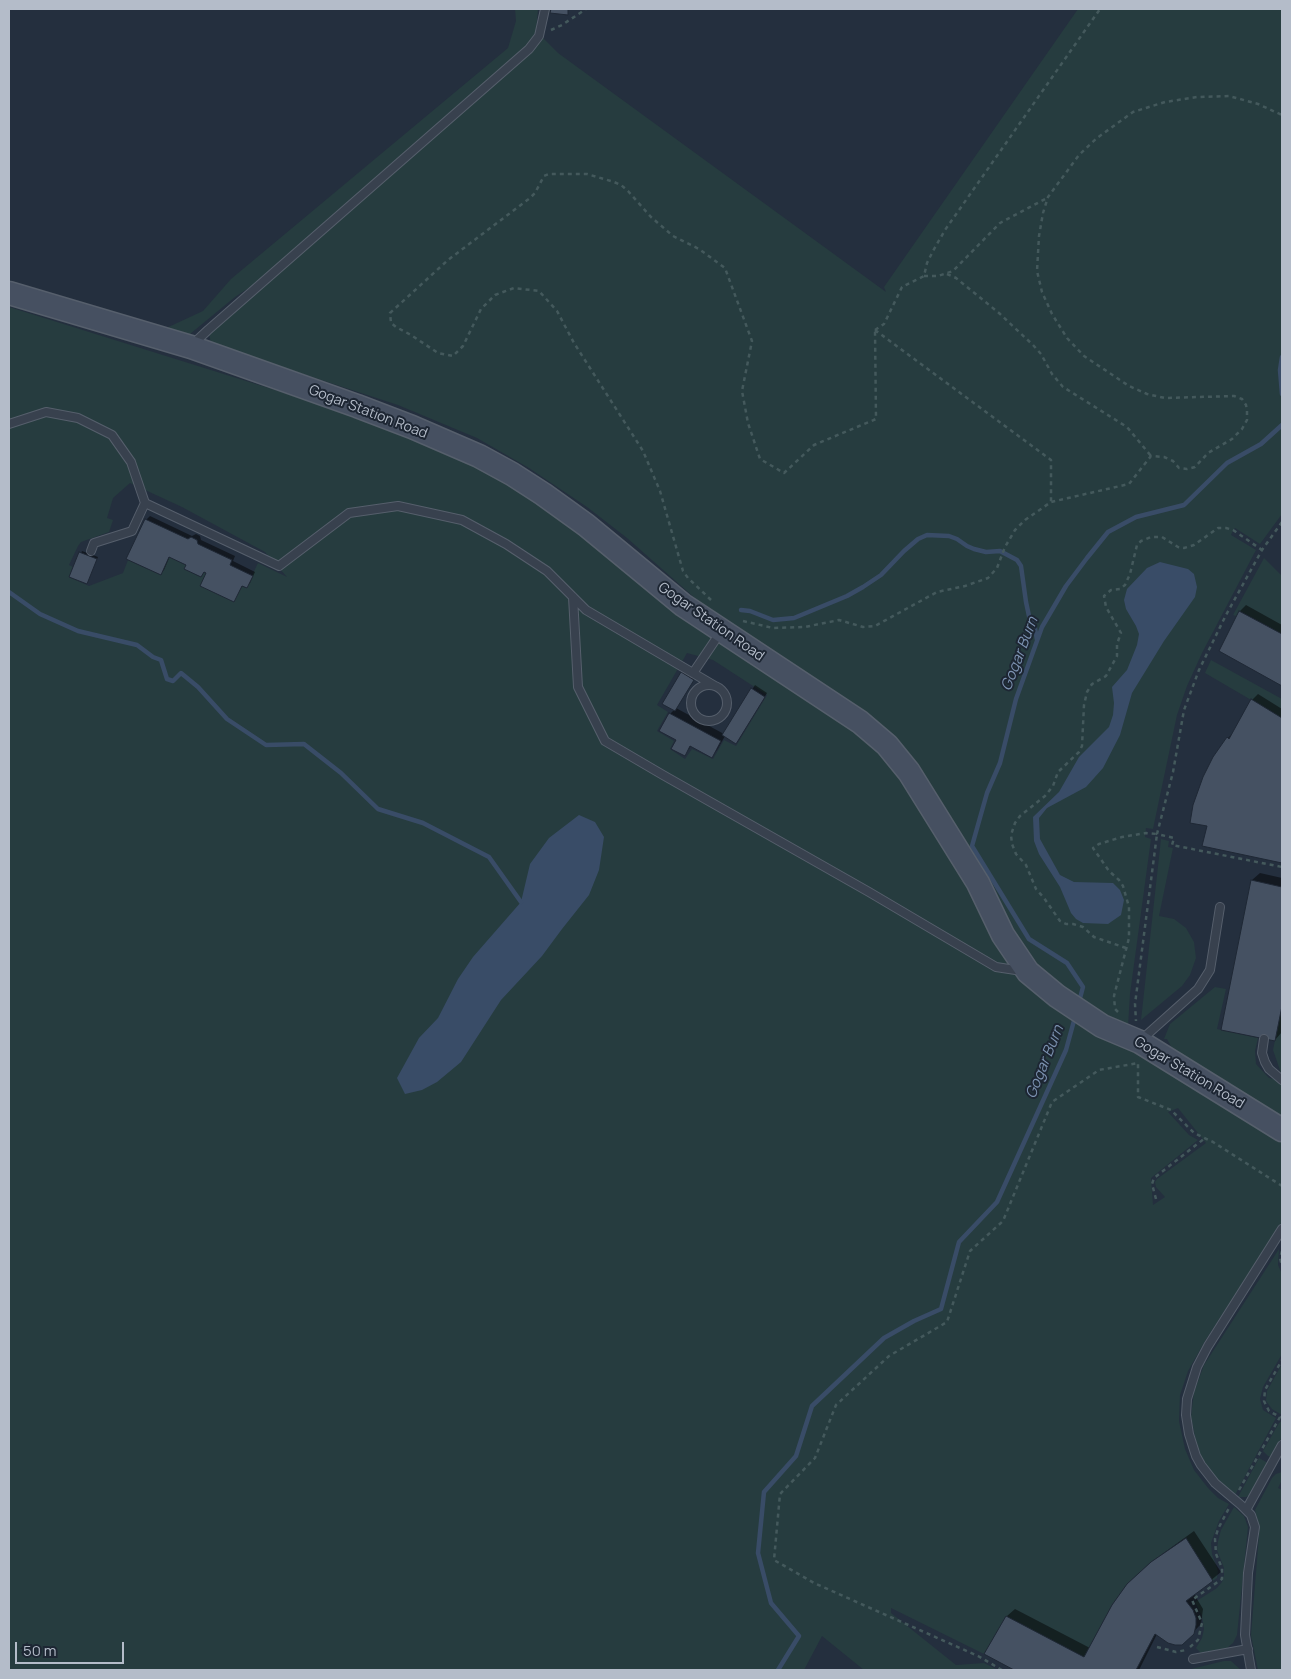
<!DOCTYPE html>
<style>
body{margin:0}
#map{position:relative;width:1291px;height:1679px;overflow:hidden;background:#242f3e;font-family:Manrope,sans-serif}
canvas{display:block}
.frame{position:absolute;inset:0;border:10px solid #b4bcc9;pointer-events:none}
.scale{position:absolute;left:15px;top:1642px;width:109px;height:22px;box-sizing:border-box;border:2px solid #b4bcc9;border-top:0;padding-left:6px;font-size:15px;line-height:18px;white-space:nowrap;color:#b4bcc9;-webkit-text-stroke:4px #1d2633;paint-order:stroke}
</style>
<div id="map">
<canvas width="1291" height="1679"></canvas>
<div class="frame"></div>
<div class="scale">50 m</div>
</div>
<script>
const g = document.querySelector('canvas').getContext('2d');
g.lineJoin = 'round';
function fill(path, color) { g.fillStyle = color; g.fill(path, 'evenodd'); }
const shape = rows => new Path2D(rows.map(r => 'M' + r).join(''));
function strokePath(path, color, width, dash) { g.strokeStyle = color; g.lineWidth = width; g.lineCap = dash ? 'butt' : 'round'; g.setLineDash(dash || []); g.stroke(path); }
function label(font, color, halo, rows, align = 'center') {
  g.font = font + ' Manrope,sans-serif'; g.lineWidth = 4; g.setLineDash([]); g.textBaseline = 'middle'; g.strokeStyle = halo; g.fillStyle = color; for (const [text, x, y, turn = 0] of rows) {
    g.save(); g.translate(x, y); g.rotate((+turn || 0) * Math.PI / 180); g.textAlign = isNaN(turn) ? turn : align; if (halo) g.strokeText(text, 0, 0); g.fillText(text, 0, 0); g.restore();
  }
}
fill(shape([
 [515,9,538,9,536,31,558,53,886,292,884,287,1078,9,1282,9,1282,514,1260,544,1235,528,1233,530,1231,535,1256,550,1202,653,1187,686,1177,715,1153,829,1146,828,1145,837,1151,839,1130,994,1127,1043,1148,1061,1166,1067,1178,1060,1167,1039,1164,1039,1170,1024,1215,987,1226,989,1217,1029,1258,1038,1255,1051,1256,1064,1269,1078,1275,1079,1282,1076,1273,1050,1282,1006,1282,1222,1205,1341,1188,1371,1180,1395,1179,1421,1185,1449,1194,1470,1208,1488,1218,1498,1229,1504,1219,1521,1211,1543,1212,1554,1218,1571,1217,1578,1213,1581,1185,1538,1151,1562,1127,1584,1112,1605,1084,1657,1006,1616,984,1654,891,1608,891,1613,956,1665,984,1663,998,1670,864,1670,822,1636,804,1670,9,1670,9,307,387,425,529,492,705,607,627,538,587,507,529,468,477,438,398,405,211,344,209,333,295,257,235,297,190,334,184,336,162,330,203,311,231,279,508,48,516,21],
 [130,483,182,507,265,552,287,577,258,563,246,588,204,572,201,577,184,569,186,565,169,557,161,575,128,560,123,573,89,586,69,577,73,567,69,565,78,546,81,542,109,532,113,520,107,518,113,498],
 [687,653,713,660,767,695,736,746,724,740,713,759,692,749,685,759,670,749,674,741,657,731,668,712,657,705],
 [1178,1108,1206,1143,1157,1179,1155,1182,1156,1187,1165,1197,1153,1205,1151,1178,1198,1140,1189,1135,1168,1112],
 [1264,558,1282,576,1282,634,1240,611,1236,616,1233,615],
 [1211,660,1282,699,1282,718,1205,673],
 [1161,839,1169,841,1168,847,1173,848,1159,916,1174,919,1186,928,1194,942,1196,958,1190,975,1182,986,1141,1020],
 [1279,1249,1278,1265,1282,1274,1282,1354,1263,1387,1260,1399,1263,1410,1276,1418,1235,1495,1211,1473,1201,1457,1195,1437,1191,1416,1194,1392,1204,1365],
 [1282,1364,1282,1415,1272,1409,1266,1401,1267,1391],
 [1282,1421,1282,1437,1271,1457,1268,1456,1263,1451,1279,1423],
 [1259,1458,1268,1463,1251,1494,1246,1497,1238,1497],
 [1282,1472,1282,1480,1278,1488,1282,1490,1282,1670,1258,1670,1251,1635,1259,1535,1259,1527,1255,1510,1272,1478,1276,1474],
 [1234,1507,1244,1516,1248,1527,1237,1635,1233,1643,1227,1648,1201,1653,1196,1648,1202,1638,1204,1629,1202,1616,1195,1602,1217,1588,1222,1582,1224,1575,1224,1568,1217,1550,1218,1541,1221,1530],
 [1224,1661,1231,1661,1241,1670,1191,1669]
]), '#263c3f');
fill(shape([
 [1160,562,1188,569,1194,574,1197,587,1195,597,1164,641,1132,693,1120,735,1103,768,1086,787,1047,808,1039,818,1040,839,1060,875,1074,882,1113,883,1120,890,1124,900,1121,915,1108,924,1083,923,1076,919,1071,913,1060,887,1039,854,1034,841,1033,817,1059,792,1079,757,1109,727,1113,715,1114,703,1112,687,1127,670,1137,645,1139,634,1136,626,1126,609,1124,600,1127,589,1147,568],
 [579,815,595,822,604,837,599,870,589,895,562,929,542,956,501,1000,461,1062,437,1082,422,1090,405,1094,397,1078,419,1038,438,1018,458,979,473,957,521,902,530,864,549,838]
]), '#394c67');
fill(shape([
 [150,516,192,536,196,534,200,536,201,540,235,556,233,561,255,572,250,583,246,587,243,585,234,600,208,572,204,572,201,576,187,564,170,556,164,570,160,574,146,520],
 [82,551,98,557,87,583,71,576],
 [1246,605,1282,625,1282,684,1220,650,1240,611],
 [685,670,696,676,676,708,724,734,755,685,767,693,739,739,725,736,717,750,712,756,692,745,684,755,670,714,674,710,682,673],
 [1258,694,1282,709,1282,862,1204,845,1228,738,1234,732,1252,700],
 [1260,873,1282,878,1282,1032,1275,1040,1252,880],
 [1194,1531,1221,1572,1194,1594,1203,1609,1201,1624,1182,1644,1157,1634,1139,1670,1017,1670,986,1654,1007,1616,1015,1609,1090,1648,1137,1576,1161,1555]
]), '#0007');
strokePath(shape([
 [1282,357,1280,370,1282,394],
 [9,592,40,614,78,631,137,645,153,657,161,660,167,679,173,681,181,673,198,687,227,719,266,745,304,744,341,773,378,809,423,823,489,857,521,902],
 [741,610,750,611,773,620,794,618,847,596,863,587,881,575,904,551,918,539,927,535,949,536,957,539,967,546,974,549,986,552,1000,551,1017,560,1021,566,1026,602,1029,616,1035,628,1037,640],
 [1079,1002,1083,987,1067,963,1029,939,972,846,987,793,1000,763,1016,699,1042,627,1066,586,1087,558,1108,532,1136,517,1184,505,1227,463,1261,444,1282,425],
 [778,1670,799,1636,771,1603,758,1553,764,1492,796,1456,812,1406,884,1338,914,1321,941,1309,959,1242,997,1202,1066,1050,1075,1017]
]), '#394c67', 4.5);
const building = shape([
 [551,9,568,9,568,15,550,13,551,9],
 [145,519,188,539,191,537,197,540,198,544,232,560,230,565,253,576,247,588,242,586,234,602,200,586,206,573,204,572,201,577,184,569,186,565,169,557,161,575,126,559,145,519],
 [79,552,97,559,87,584,69,577,79,552],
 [1239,611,1282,634,1282,686,1219,651,1239,611],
 [681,672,694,680,675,711,662,704,681,672],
 [751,688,765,697,736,744,722,735,751,688],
 [1251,699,1282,718,1282,863,1202,846,1207,826,1190,823,1193,805,1203,777,1213,757,1227,737,1229,739,1251,699],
 [669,713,721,741,712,758,690,746,685,756,671,749,676,740,659,731,669,713],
 [1251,880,1282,887,1282,1006,1275,1041,1221,1030,1251,880],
 [1186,1538,1213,1581,1186,1601,1193,1610,1196,1618,1196,1625,1194,1634,1182,1645,1175,1645,1168,1643,1155,1634,1136,1670,1014,1670,984,1654,1006,1616,1084,1657,1112,1605,1127,1584,1151,1562,1186,1538]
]);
fill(building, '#455162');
strokePath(building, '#1f2835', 1);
const lane = shape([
 [192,345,208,330,529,49,539,36,545,9],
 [9,424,46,412,78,418,112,435,131,462,145,503,279,566,349,513,398,506,462,520,506,544,547,571,586,610,715,686],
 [91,551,94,543,132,531,145,503],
 [573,597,578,687,605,741,663,775,869,892,996,967,1022,971],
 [693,673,720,633],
 '691 703a18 18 0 1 1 36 0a18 18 0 1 1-36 0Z',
 [1264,1039,1262,1053,1265,1062,1269,1069,1282,1080],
 [1141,1040,1198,989,1210,970,1220,907],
 [1246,1510,1282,1445],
 [1193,1659,1248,1649],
 [1251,1670,1245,1635,1248,1573,1255,1527,1251,1515,1241,1505,1215,1483,1201,1465,1196,1456,1189,1434,1186,1415,1187,1399,1197,1367,1208,1346,1282,1229]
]);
const secondary = shape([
 [9,293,191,347,357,406,412,427,479,456,512,474,543,494,586,525,683,605,860,722,887,745,909,772,978,883,1003,935,1028,972,1057,996,1102,1026,1140,1042,1282,1130]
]);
strokePath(lane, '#565f6c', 10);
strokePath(secondary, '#565f6c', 25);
strokePath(shape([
 [551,30,562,25,586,9],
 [947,274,956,278,999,313,1033,345,1041,354,1052,374,1063,387,1127,427,1151,456],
 [924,276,938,276,953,271,1000,223,1047,198],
 [875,330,884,324,902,287,924,276,927,263,933,251,945,230,1100,9],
 [875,330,1051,460,1051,502],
 [1282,522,1262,550,1226,615,1199,670,1184,710,1173,772,1157,834,1174,838,1172,845,1282,867],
 [711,600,688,578,683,571,660,491,643,451,574,343,557,311,539,291,514,288,495,295,481,309,463,346,453,356,438,353,411,335,396,327,391,323,390,313,448,260,530,198,535,193,544,176,549,174,587,174,614,182,621,185,628,191,651,217,673,236,699,249,725,268,752,341,742,391,748,423,760,459,784,473,814,445,876,419,875,330],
 [743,621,773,628,805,627,839,620,863,627,875,626,937,592,965,586,988,578,997,568,1005,547,1015,530,1025,520,1051,502,1129,484,1151,456,1164,457,1173,461,1179,468,1187,469,1195,467,1208,453,1232,439,1242,429,1247,420,1247,411,1246,405,1242,399,1234,396,1165,398,1147,394,1129,386,1084,356,1067,338,1052,314,1042,292,1037,271,1039,236,1043,213,1048,197,1079,155,1097,138,1133,112,1165,102,1197,97,1229,96,1258,104,1282,115],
 [1126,948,1094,937,1083,927,1073,924,1066,924,1060,921,1044,898,1036,889,1026,865,1016,854,1012,844,1011,835,1015,823,1020,816,1045,796,1053,786,1058,772,1079,752,1082,746,1084,705,1087,692,1092,684,1106,676,1117,656,1117,644,1121,633,1106,607,1104,596,1111,590,1120,589,1125,585,1130,574,1137,545,1141,541,1151,537,1162,537,1178,547,1184,548,1194,545,1218,528,1226,528,1233,530,1262,550],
 [1118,1012,1115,1009,1114,996,1129,938,1129,907,1123,886,1119,880,1109,871,1093,848,1099,844,1122,837,1146,833,1157,834,1135,1004,1136,1021],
 [1156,1199,1152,1184,1154,1178,1205,1138],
 [1282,1251,1280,1258,1282,1266],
 [1239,1490,1280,1417,1269,1411,1264,1401,1265,1390,1282,1360],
 [1157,1647,1176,1652,1186,1650],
 [1190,1647,1198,1640,1202,1623,1192,1600,1222,1579,1222,1568,1216,1554,1215,1539,1218,1529,1229,1508],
 [1002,1670,978,1656,814,1583,774,1560,780,1494,815,1458,836,1405,889,1356,947,1322,970,1251,1003,1221,1052,1102,1099,1070,1138,1063,1138,1097,1171,1110,1194,1133,1213,1142,1282,1186]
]), '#44595c', 2.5, [4, 4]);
strokePath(lane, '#38414e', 8);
strokePath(secondary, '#465061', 22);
label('14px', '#b4bcc9', '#1d2633', [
 ["Gogar Station Road",368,412,21],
 ["Gogar Station Road",711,622,35],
 ["Gogar Station Road",1189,1073,31]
]);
label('italic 15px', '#7c92b1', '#1d2633', [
 ["Gogar Burn",1020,654,-69],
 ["Gogar Burn",1045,1062,-68]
]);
</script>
